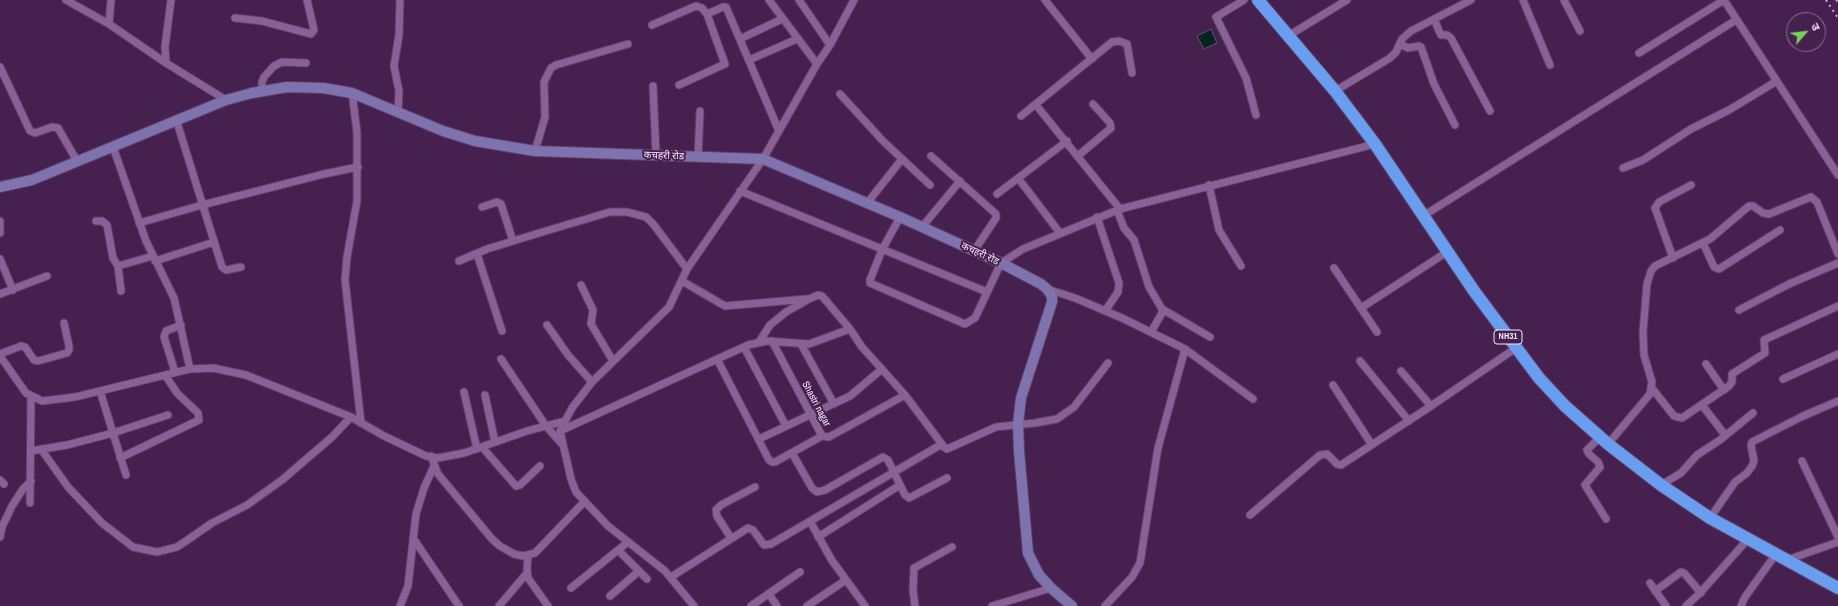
<!DOCTYPE html>
<meta charset="utf-8">
<style>
body{margin:0}
#map{position:relative;width:1838px;height:606px;overflow:hidden;background:#46204f;font-family:"Archivo Narrow","Noto Sans Devanagari",sans-serif}
canvas{display:block}
.north{position:absolute;left:1786px;top:12px;width:40px;height:40px;box-sizing:border-box;background:#46204f;border:1px solid #8e7095;border-radius:50%;rotate:62deg;font-size:11px;font-weight:700;line-height:16px;text-align:center;color:#f9e7fe}
.north::after{content:'';display:block;margin:auto;width:14px;height:18px;background:#76d25a;clip-path:polygon(50% 0,100% 100%,50% 72%,0 100%)}
</style>
<div id="map">
<canvas width="1838" height="606"></canvas>
<div class="north">उ</div>
</div>
<script>
const g = document.querySelector('canvas').getContext('2d');
g.lineJoin = 'round';
function fill(path, color) { g.fillStyle = color; g.fill(path, 'evenodd'); }
const shape = rows => new Path2D(rows.map(r => 'M' + r).join(''));
function strokePath(path, color, width, dash) { g.strokeStyle = color; g.lineWidth = width; g.lineCap = dash ? 'butt' : 'round'; g.setLineDash(dash || []); g.stroke(path); }
function label(font, color, halo, rows, align = 'center') {
  g.font = font + ' "Archivo Narrow","Noto Sans Devanagari",sans-serif'; g.lineWidth = 4; g.setLineDash([]); g.textBaseline = 'middle'; g.strokeStyle = halo; g.fillStyle = color; for (const [text, x, y, turn = 0] of rows) {
    g.save(); g.translate(x, y); g.rotate((+turn || 0) * Math.PI / 180); g.textAlign = isNaN(turn) ? turn : align; if (halo) g.strokeText(text, 0, 0); g.fillText(text, 0, 0); g.restore();
  }
}
const water = shape([
 [1211,29,1217,43,1204,49,1197,36,1211,29]
]);
fill(water, '#092223');
strokePath(water, '#515d65', 1);
const street = shape([
 [66,0,109,24,166,63,226,100],
 [769,0,817,64],
 [799,0,830,45],
 [1045,0,1092,59],
 [1244,0,1216,17,1246,78,1256,115],
 [1523,0,1550,65],
 [1564,0,1580,31],
 [707,14,723,7,726,7,779,131],
 [235,18,262,21,311,34,314,30,307,0],
 [1434,19,1440,33,1441,35,1447,35,1451,38,1490,111],
 [109,24,111,0],
 [652,25,696,6,702,8,707,14,725,64,679,85],
 [1288,36,1347,0],
 [740,39,782,19],
 [1400,44,1408,48,1419,46,1421,47,1434,84,1455,125],
 [1639,53,1724,0,1838,175],
 [749,60,797,39],
 [166,63,165,47,171,0],
 [0,67,30,131,35,133,52,127,58,128,77,161],
 [653,86,656,155],
 [262,91,262,82,264,77,274,66,282,62,306,63],
 [1335,91,1390,58,1396,52,1402,39,1411,31,1471,0],
 [352,93,357,132,357,201,347,257,345,280,361,423],
 [840,94,883,141,930,185],
 [1036,105,1120,209],
 [398,112,399,91,394,66,399,35,400,0],
 [1021,116,1112,42,1119,41,1127,44,1132,73],
 [176,119,222,267,226,270,241,267],
 [113,147,146,241,174,298,190,369],
 [535,151,545,117,544,82,551,68,556,65,628,44],
 [1079,155,1111,128,1110,123,1093,104],
 [931,156,996,214,996,218,974,251],
 [698,157,700,111],
 [1623,168,1643,160,1691,129,1729,110,1777,81],
 [1018,178,1060,233],
 [1209,185,1219,230,1241,266],
 [740,191,987,292],
 [997,194,1067,141],
 [868,202,902,159],
 [482,207,497,202,501,204,513,241],
 [1117,210,1124,228,1134,240,1149,287,1162,309,1162,313,1151,332],
 [1423,216,1736,20],
 [900,217,882,250,870,280,870,283,965,324,975,318,1001,263,1023,249,1120,209,1375,144],
 [1097,217,1119,283,1118,292,1105,311],
 [0,221,0,233],
 [96,221,102,221,107,225,113,258,118,266,153,256],
 [139,223,202,205,324,174,358,167],
 [922,227,960,181],
 [1703,243,1714,267,1719,269,1780,230],
 [477,254,502,331],
 [1673,258,1655,208,1659,202,1691,185],
 [0,259,13,290],
 [155,261,214,242],
 [459,261,487,249,549,230,610,212,627,212,646,217,654,225,687,269],
 [118,266,121,291],
 [1334,268,1377,332],
 [682,281,725,306,806,299],
 [581,285,593,310,591,324,613,361],
 [1047,289,1075,298,1122,318,1185,349,1253,399],
 [0,294,47,276],
 [1361,308,1447,252],
 [1162,309,1210,337],
 [1739,310,1789,284,1838,263],
 [547,325,568,355,592,382],
 [772,341,822,436,829,437,905,395],
 [759,342,770,325,786,312,809,299,818,295,822,296,850,329,862,347,905,395,944,447,947,449,996,427,1035,423,1057,419,1074,407,1108,363],
 [801,344,834,404],
 [744,347,786,426],
 [0,354,21,346,25,347,34,360,38,361,67,353,69,350,69,346,64,323],
 [0,356,26,393,42,401,75,397,190,369,213,368,246,375,351,417,384,436,426,456,438,458,464,453,527,431,565,421],
 [501,359,546,426,562,444],
 [717,359,769,460,772,462,775,462,822,436],
 [1360,361,1409,421],
 [1706,364,1724,390],
 [1401,371,1431,406],
 [175,372,164,337,166,331,181,325],
 [1783,379,1838,354],
 [1333,385,1372,445],
 [1651,387,1674,416,1682,418,1729,386,1732,382,1732,374,1765,353,1764,340,1838,306],
 [100,391,126,475],
 [464,392,477,449],
 [485,395,495,442],
 [1702,405,1725,435],
 [560,431,748,345,767,341,809,344,850,329],
 [1600,437,1587,450,1589,454,1598,462,1600,467,1585,485,1606,519],
 [759,439,850,396,882,369],
 [1608,444,1650,394,1652,382,1644,355,1643,332,1647,284,1651,271,1655,266,1710,239,1749,206,1753,206,1763,213,1769,214,1811,197,1817,202,1838,254],
 [482,447,516,486,520,485,540,466],
 [41,449,68,487,102,523,133,547,157,552,177,547,186,541,212,523,247,505,282,480,332,437,351,417],
 [31,451,67,445,113,433,168,415],
 [792,453,812,488,817,492,825,490,883,457,888,460,905,495,909,498,947,478],
 [431,456,438,474,492,539,500,546,514,554,523,556,535,553,584,502],
 [120,458,199,420,198,413,177,393,165,375],
 [1802,461,1838,537],
 [0,480,4,484],
 [1661,485,1681,473,1697,455,1720,440,1753,413],
 [30,503,31,397],
 [1250,515,1320,455,1327,454,1337,464,1341,465,1431,406,1516,348],
 [1710,518,1735,482,1747,473,1752,466,1754,461,1751,445,1752,442,1801,417,1838,401],
 [810,521,831,559,865,606],
 [0,537,2,527,12,506,23,489,31,481],
 [818,537,900,485],
 [413,538,459,606],
 [731,538,717,516,716,510,721,505,755,487],
 [618,550,647,579],
 [528,556,527,569,528,578,548,606],
 [1787,560,1838,542],
 [671,577,748,528,753,530,764,545,771,544,942,444],
 [1650,583,1666,606],
 [571,588,628,542],
 [1655,591,1681,572,1684,573,1701,593],
 [769,594,777,606],
 [610,596,639,571],
 [400,606,408,586,416,514,424,488,434,466],
 [499,606,527,573],
 [694,606,665,571,608,526,576,492,571,479,560,431,572,408,592,382,669,307,687,269,763,159,817,64,830,45,854,0],
 [751,606,800,572],
 [807,606,846,580],
 [915,606,913,590,914,568,952,547],
 [992,606,1051,588],
 [1105,606,1132,577,1140,563,1158,448,1185,349],
 [1686,606,1700,593,1748,539],
 [1741,606,1745,597,1776,554]
]);
const secondary = shape([
 [0,187,32,180,226,100,252,93,287,87,323,88,352,93,443,131,475,141,535,151,763,159,900,217,1001,263,1041,284,1047,289,1052,296,1052,302,1021,398,1018,424,1019,451,1028,553,1039,575,1051,588,1072,606]
]);
const highway = shape([
 [1258,0,1335,91,1375,144,1474,291,1539,378,1565,406,1608,444,1661,485,1710,518,1838,588]
]);
strokePath(street, '#614069', 9);
strokePath(secondary, '#614069', 12);
strokePath(highway, '#614069', 14);
strokePath(street, '#896194', 7);
strokePath(secondary, '#7f73af', 10);
strokePath(highway, '#689def', 12);
strokePath(shape([
 [1826,0,1838,18],
 [1836,0,1838,2]
]), '#c7afcd', 2, [2, 4]);
for (const [x, y, w] of [
 [1508,337,28]
]) { const box = new Path2D(); box.roundRect(x - w / 2, y - 7, w, 14, 3); g.fillStyle = '#46204f'; g.fill(box); strokePath(box, '#f9e7fe', 1); }
label('bold 9px', '#f9e7fe', null, [
 ["NH31",1508,337]
]);
label('10px', '#f9e7fe', '#46204f', [
 ["कचहरी रोड",664,156,2],
 ["कचहरी रोड",980,254,25],
 ["Shastri nagar",816,404,62]
]);
</script>
